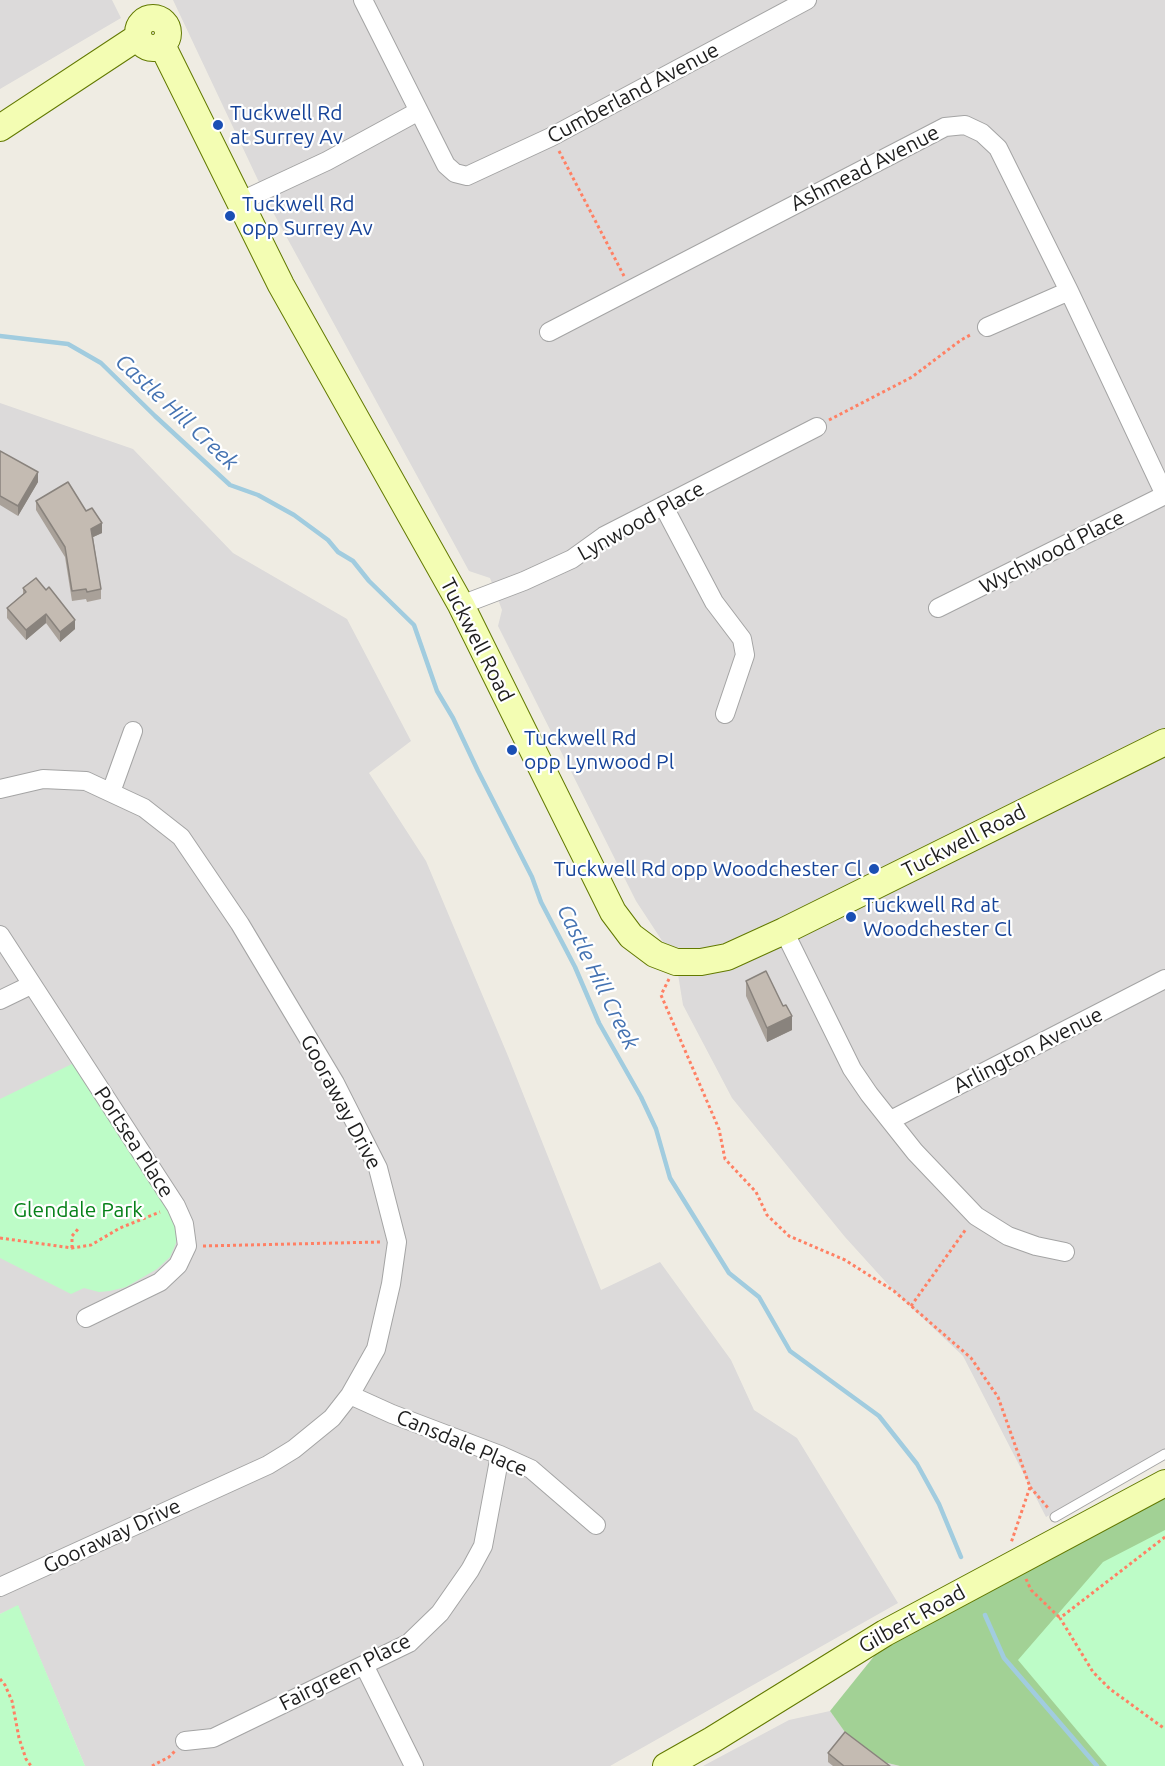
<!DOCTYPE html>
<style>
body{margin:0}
canvas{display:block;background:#efece3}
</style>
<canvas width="1165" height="1766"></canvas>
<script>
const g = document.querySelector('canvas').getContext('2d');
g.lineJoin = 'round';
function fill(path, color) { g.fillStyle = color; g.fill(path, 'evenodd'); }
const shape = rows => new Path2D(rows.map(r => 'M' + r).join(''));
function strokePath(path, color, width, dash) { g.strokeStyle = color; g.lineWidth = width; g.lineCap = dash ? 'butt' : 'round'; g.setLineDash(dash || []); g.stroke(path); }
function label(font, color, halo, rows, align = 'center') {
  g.font = font + ' Ubuntu,sans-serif'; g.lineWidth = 4.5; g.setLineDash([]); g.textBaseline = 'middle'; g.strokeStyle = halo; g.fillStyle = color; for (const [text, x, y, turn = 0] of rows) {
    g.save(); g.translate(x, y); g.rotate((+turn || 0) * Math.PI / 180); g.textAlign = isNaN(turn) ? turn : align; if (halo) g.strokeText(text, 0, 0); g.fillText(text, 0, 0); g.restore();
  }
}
fill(shape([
 [0,0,112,0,121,18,0,89],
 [173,0,1165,0,1165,1454,1046,1517,963,1356,894,1291,845,1237,732,1098,683,1005,676,962,636,901,498,626,502,610,490,578,469,571,274,214],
 [0,403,133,449,233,553,347,619,411,741,369,773,426,861,508,1056,601,1290,660,1262,731,1360,754,1410,797,1438,898,1603,610,1766,85,1766,18,1606,0,1614],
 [830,1711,847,1735,875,1760,900,1766,703,1766,789,1720]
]), '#dcdada');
fill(shape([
 [1165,1496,1165,1766,900,1766,875,1760,847,1735,830,1711,879,1650]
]), '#a2d195');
fill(shape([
 [74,1063,176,1222,176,1243,170,1257,157,1269,126,1287,110,1291,99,1292,84,1288,71,1294,0,1258,0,1099],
 [1165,1530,1165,1766,1107,1766,1018,1660,1103,1562],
 [18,1605,85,1766,0,1766,0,1614]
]), '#bdfcc7');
strokePath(shape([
 [0,336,68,344,101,363,155,416,230,485,258,495,294,515,328,540,338,552,353,561,369,581,414,625,437,691,453,718,478,771,532,877,541,902,575,967,599,1023,641,1097,656,1129,670,1178,729,1273,759,1297,790,1351,879,1416,917,1464,939,1504,961,1557],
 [985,1615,1004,1658,1097,1766]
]), '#a1ccdf', 4.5);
const lane = shape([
 [1055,1517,1165,1454]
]);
const street = shape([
 [363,0,446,165,455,173,467,176,551,137,807,0],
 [239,202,327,161,417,112],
 [987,327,1069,291],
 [549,332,945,127,965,125,982,133,998,148,1069,291,1165,495],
 [664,507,714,602,742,639,745,655,725,714],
 [461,605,524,581,572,559,604,536,817,427],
 [938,608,1165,495],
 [0,789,43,779,86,781,144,808,181,837,240,924,335,1083,378,1168,397,1242,391,1284,376,1349,350,1395,332,1418,294,1449,268,1465,0,1587],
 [111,792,133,731],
 [784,931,852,1069,869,1094,915,1152,976,1216,1008,1236,1036,1246,1065,1252],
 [0,935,176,1206,184,1224,187,1246,178,1265,160,1282,86,1318],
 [0,1000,31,985],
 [891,1120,1165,979],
 [350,1395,392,1414,500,1455,531,1469,596,1525],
 [364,1665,414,1766],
 [185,1741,213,1738,409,1643,440,1613,470,1570,483,1546,500,1455]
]);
const secondary = shape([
 '138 33a15 15 0 1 1 30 0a15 15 0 1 1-30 0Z',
 [162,45,281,285,461,605,613,912,631,936,655,954,676,962,701,962,727,957,784,931,1165,742],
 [0,128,138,37],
 [666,1766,712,1740,885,1633,1165,1483]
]);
strokePath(lane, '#a4a4a4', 11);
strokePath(street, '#a4a4a4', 20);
strokePath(secondary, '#627900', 28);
strokePath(shape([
 [559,151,624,276],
 [829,420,912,377,961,340,972,334],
 [669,979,661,995,719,1129,725,1159,756,1192,767,1215,789,1236,845,1260,894,1291,971,1358,998,1397,1030,1487,1011,1543],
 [0,1238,72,1248,91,1245,120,1228,160,1212],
 [203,1246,380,1242],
 [72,1248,72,1236,78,1229],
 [911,1306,966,1229],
 [1030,1487,1049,1509],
 [1165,1537,1060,1618,1093,1672,1110,1689,1165,1729],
 [1026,1579,1031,1590,1060,1618],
 [0,1679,5,1685,12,1701,19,1738,26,1759,31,1766],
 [152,1766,169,1757,175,1751]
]), '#ff8064', 3, [3, 3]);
strokePath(lane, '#fff', 9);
strokePath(street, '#fff', 18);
strokePath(secondary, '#f3fdb3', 26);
fill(shape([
 [0,451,38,482,18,516,0,505],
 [36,501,86,511,102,533,93,537,101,589,101,599,87,602,86,599,72,601,65,557,36,510],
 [23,588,75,629,60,642,46,623,26,640,7,618,7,608,23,594],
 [746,981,792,1030,767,1042,746,996],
 [828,1753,890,1766,833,1766,828,1762]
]), '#a9a199');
fill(shape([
 [38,472,38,482,18,516,18,506],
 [102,523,102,533,91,538,91,529],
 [46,614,46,623,26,640,26,630],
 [75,620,75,629,60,642,60,632],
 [792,1016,792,1030,767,1042,767,1028]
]), '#89837d');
const building = shape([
 [0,451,38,472,18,506,0,496,0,451],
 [68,482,86,511,92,508,102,523,91,529,101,589,87,592,86,589,72,591,65,547,36,501,68,482],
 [36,578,46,590,49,587,75,620,60,632,46,614,26,630,7,608,26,592,23,588,36,578],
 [766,971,783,1006,786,1005,792,1016,767,1028,746,981,766,971],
 [845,1732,890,1766,844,1766,828,1753,845,1732]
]);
fill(building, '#c4bbb2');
strokePath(building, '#89837d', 1.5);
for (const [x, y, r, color] of [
 [218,125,6,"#1a4fb4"],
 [230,216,6,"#1a4fb4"],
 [512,750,6,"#1a4fb4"],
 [874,869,6,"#1a4fb4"],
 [851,917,6,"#1a4fb4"]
]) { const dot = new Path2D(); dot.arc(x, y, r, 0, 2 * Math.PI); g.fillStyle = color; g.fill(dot); strokePath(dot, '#fff', 2); }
label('21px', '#1d1d1d', '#fff', [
 ["Cumberland Avenue",633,93,-28],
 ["Ashmead Avenue",865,168,-27],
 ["Lynwood Place",641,521,-29],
 ["Wychwood Place",1052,552,-27],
 ["Tuckwell Road",477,640,63],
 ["Tuckwell Road",964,841,-27],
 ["Arlington Avenue",1028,1050,-27],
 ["Gooraway Drive",341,1102,62],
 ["Portsea Place",134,1142,57],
 ["Cansdale Place",462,1443,23],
 ["Gooraway Drive",112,1536,-25],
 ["Gilbert Road",912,1619,-29],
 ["Fairgreen Place",345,1672,-27]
]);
label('21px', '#164399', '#fff', [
 ["Tuckwell Rd",230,113],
 ["at Surrey Av",230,137],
 ["Tuckwell Rd",242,204],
 ["opp Surrey Av",242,228],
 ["Tuckwell Rd",524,738],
 ["opp Lynwood Pl",524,762],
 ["Tuckwell Rd opp Woodchester Cl",862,869,"right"],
 ["Tuckwell Rd at",863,905],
 ["Woodchester Cl",863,929]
], 'left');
label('21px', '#068119', '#fff', [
 ["Glendale Park",78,1210]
]);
label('italic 22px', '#4573b2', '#fff', [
 ["Castle Hill Creek",177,412,43],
 ["Castle Hill Creek",598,977,64]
]);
</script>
